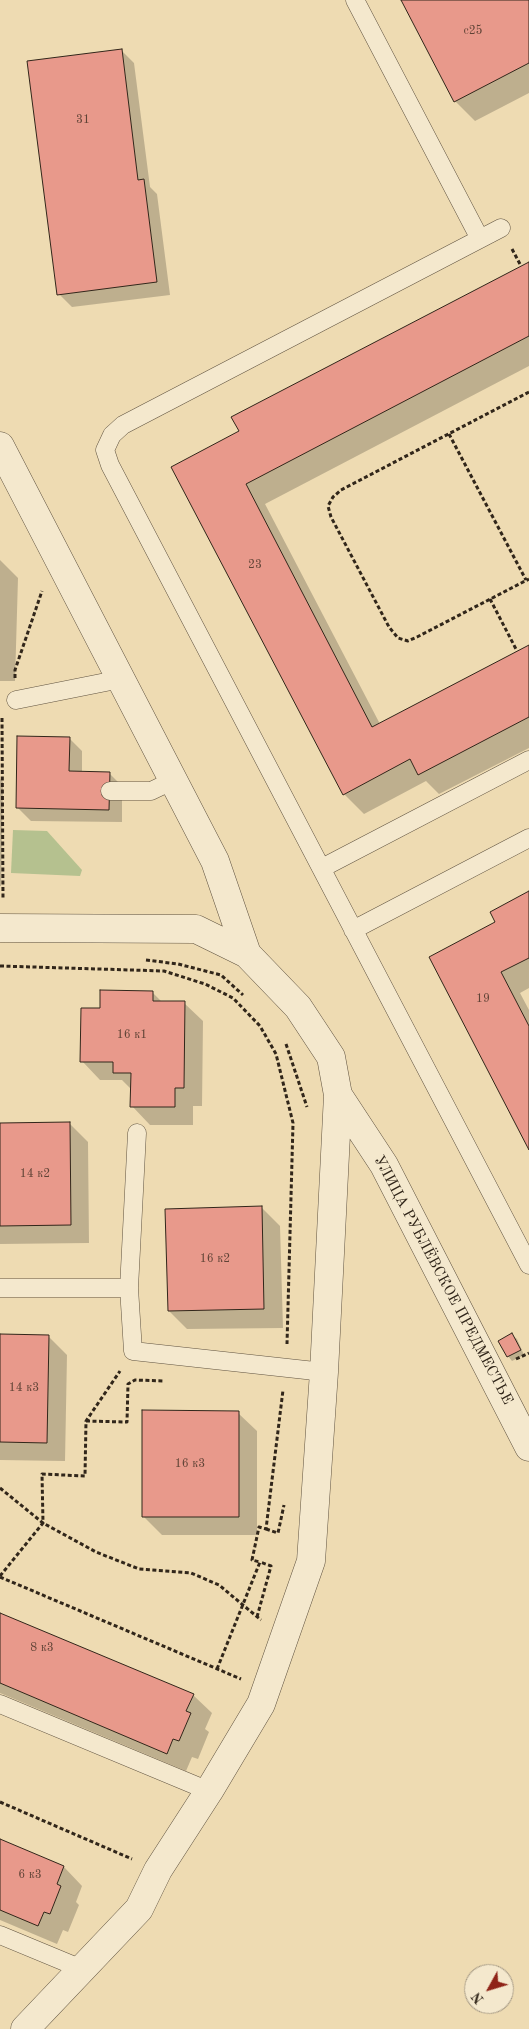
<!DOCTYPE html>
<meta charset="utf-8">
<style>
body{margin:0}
#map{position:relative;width:529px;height:2029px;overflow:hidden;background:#eedbb2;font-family:"Old Standard TT",serif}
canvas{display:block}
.north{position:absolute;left:464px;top:1964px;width:50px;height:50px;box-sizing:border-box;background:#f4e8cd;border:1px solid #a69a85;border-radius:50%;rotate:231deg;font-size:14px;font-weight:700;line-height:20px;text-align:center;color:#31261a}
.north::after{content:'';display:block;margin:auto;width:18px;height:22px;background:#8f2418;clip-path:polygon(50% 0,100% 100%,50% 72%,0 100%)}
</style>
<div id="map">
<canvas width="529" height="2029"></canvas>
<div class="north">N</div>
</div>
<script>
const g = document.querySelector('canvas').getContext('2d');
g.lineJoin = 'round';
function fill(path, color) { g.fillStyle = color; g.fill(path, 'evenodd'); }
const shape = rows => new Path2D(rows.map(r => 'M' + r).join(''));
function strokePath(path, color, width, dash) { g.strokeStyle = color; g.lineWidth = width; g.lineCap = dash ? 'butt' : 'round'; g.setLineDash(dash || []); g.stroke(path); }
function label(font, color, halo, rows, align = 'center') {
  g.font = font + ' "Old Standard TT",serif'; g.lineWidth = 4; g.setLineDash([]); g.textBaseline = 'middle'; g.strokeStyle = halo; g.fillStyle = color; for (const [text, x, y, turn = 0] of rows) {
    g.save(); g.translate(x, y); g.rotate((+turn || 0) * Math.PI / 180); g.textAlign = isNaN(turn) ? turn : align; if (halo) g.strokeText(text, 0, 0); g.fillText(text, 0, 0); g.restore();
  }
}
fill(shape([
 [13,830,47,831,82,870,80,876,11,873]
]), '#b5c18f');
fill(shape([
 [402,0,529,0,529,93,475,121,455,101],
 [121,50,134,63,150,187,157,194,170,295,72,307,59,294],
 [529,263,529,366,265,504,380,724,529,647,529,748,439,794,426,781,364,814,344,794,173,467,241,432],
 [0,560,18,578,15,681,0,681],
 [69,738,82,751,82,772,109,773,122,786,122,822,31,821,18,808],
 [0,779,3,782,1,886,0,886],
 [529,893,529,988,520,993,529,1010,529,1147,430,957,497,923],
 [152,992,162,1002,184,1003,203,1021,202,1106,193,1106,193,1125,150,1125,132,1106,132,1090,122,1080,100,1080,82,1061,101,1009],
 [69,1123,88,1142,89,1243,0,1244,0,1124],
 [262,1208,280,1226,283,1328,187,1329,169,1311],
 [0,1335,48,1336,67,1355,65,1461,0,1460],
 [512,1335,517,1339,524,1355,512,1361,508,1356],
 [238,1413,257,1431,257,1535,162,1535,143,1516],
 [0,1614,193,1695,212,1713,205,1729,209,1732,198,1759,192,1757,186,1771,0,1693],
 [0,1841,64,1867,82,1886,76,1902,79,1905,68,1932,63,1930,57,1944,0,1920]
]), '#0003');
const building = shape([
 [401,0,529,0,529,63,454,102,401,0],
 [122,49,138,180,144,179,157,282,57,295,27,61,122,49],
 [529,262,529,336,246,484,372,727,529,645,529,717,418,775,410,759,343,795,171,467,239,431,231,417,529,262],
 [17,736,70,737,69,771,110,772,109,810,16,808,17,736],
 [529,891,529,958,501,972,529,1026,529,1150,429,957,495,922,490,912,529,891],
 [100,990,153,991,153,1001,185,1001,184,1088,175,1088,175,1107,130,1107,131,1073,113,1073,113,1062,80,1062,81,1008,100,1008,100,990],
 [70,1122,71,1225,0,1226,0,1123,70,1122],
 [262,1206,264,1309,168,1311,165,1209,262,1206],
 [512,1333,521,1350,507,1357,498,1341,512,1333],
 [0,1334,49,1335,47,1443,0,1442,0,1334],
 [142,1410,239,1411,239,1517,142,1517,142,1410],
 [0,1613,194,1694,186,1711,191,1713,179,1741,173,1739,167,1754,0,1683,0,1613],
 [0,1839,64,1866,57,1884,61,1886,50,1914,44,1912,38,1926,0,1910,0,1839]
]);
fill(building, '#e8998b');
strokePath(building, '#31261a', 1);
const lane = shape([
 [355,0,480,239],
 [501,228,123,425,112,435,105,450,110,465,529,1265],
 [16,700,121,679],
 [110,791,151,791,174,780],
 [322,868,529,760],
 [353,930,529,838],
 [137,1133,129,1288,133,1351,324,1372],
 [0,1288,129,1288],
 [0,1704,209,1791],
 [0,1935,82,1969]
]);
const street = shape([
 [0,446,215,861,247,954],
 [0,928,196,929,247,954,298,1007,331,1057,338,1095,384,1165,529,1447],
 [25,2029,139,1909,158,1870,209,1791,261,1704,311,1561,324,1372,338,1095]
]);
strokePath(lane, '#605340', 19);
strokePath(street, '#605340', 29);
strokePath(shape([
 [512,249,521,266],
 [529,392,341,490,333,497,328,506,331,517,389,627,398,638,408,641,417,637,529,579],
 [449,434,526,580],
 [490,599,517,651],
 [15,678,15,670,42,591],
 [2,718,3,899],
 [146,960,178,964,221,975,243,995],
 [0,966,164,971,205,984,233,998,260,1026,276,1054,293,1123,287,1344],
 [286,1044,307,1107],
 [516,1359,529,1353],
 [86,1421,127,1422,128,1384,135,1380,164,1381],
 [0,1488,43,1523,96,1552,139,1569,191,1573,219,1585,261,1620],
 [266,1529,278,1533,284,1505],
 [0,1576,43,1523,42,1474,85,1476,86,1421,120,1371],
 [0,1577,241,1679],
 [257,1617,271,1566,260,1562],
 [217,1669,260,1562,252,1560,259,1527,266,1529,283,1390],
 [0,1802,132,1859]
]), '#31261a', 3, [4, 2.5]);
strokePath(lane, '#f4e8cd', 18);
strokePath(street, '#f4e8cd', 28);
label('12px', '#5f4336', null, [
 ["с25",473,31],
 ["31",83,120],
 ["23",255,565],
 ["19",483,999],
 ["16 к1",132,1035],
 ["14 к2",35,1174],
 ["16 к2",215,1259],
 ["14 к3",24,1388],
 ["16 к3",190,1464],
 ["8 к3",42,1648],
 ["6 к3",30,1875]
]);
label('15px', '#31261a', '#f4e8cd', [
 ["УЛИЦА РУБЛЁВСКОЕ ПРЕДМЕСТЬЕ",443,1280,62]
]);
</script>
